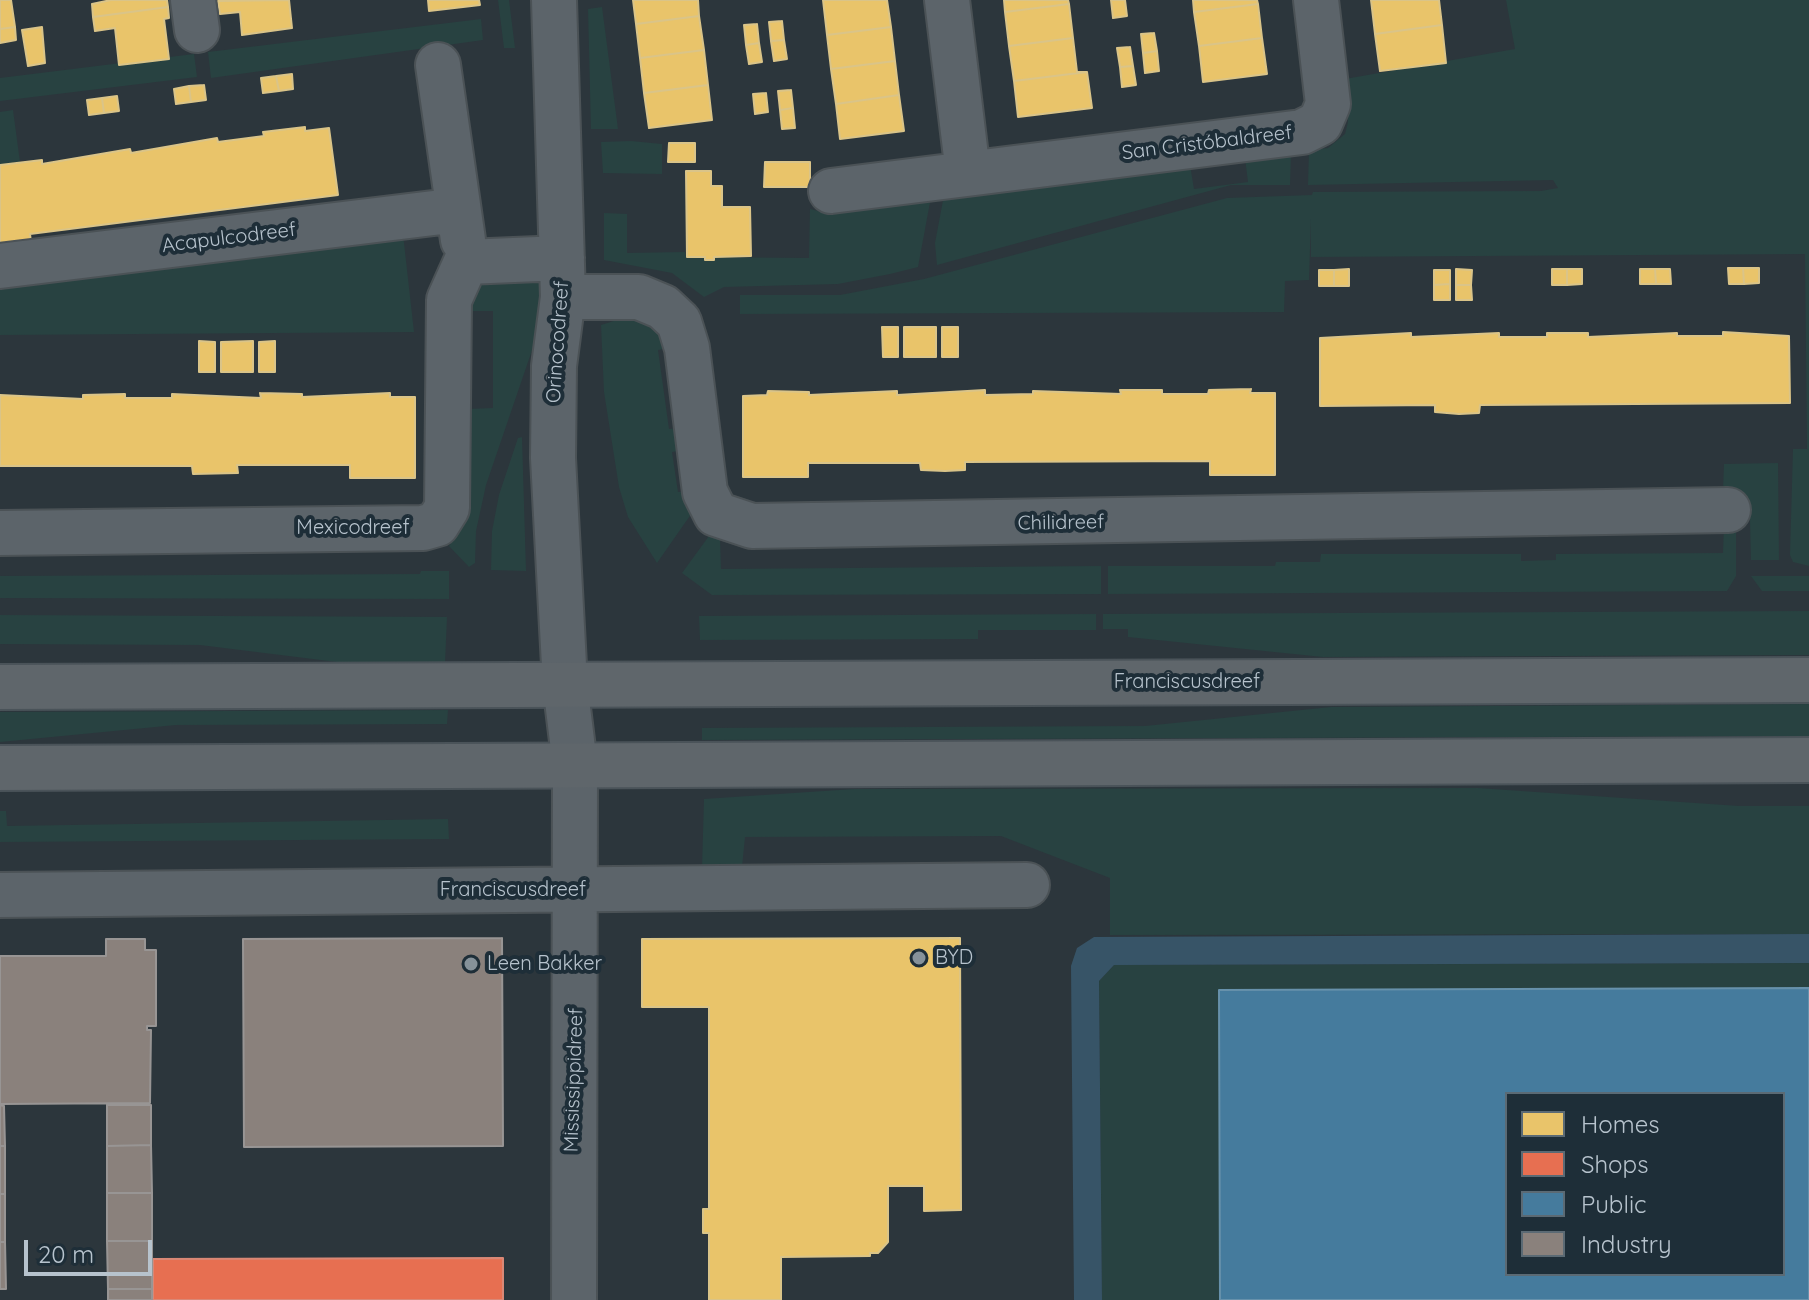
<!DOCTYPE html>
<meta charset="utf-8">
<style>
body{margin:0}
#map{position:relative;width:1809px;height:1300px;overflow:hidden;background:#2c363c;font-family:Quicksand,sans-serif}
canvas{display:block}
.legend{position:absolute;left:1505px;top:1092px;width:280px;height:184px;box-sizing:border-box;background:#1e2e38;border:2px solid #5b6a74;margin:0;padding:10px 14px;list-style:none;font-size:24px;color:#b7c3cd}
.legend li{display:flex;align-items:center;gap:16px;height:40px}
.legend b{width:40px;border:2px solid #5b6a74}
.scale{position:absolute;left:24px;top:1240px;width:128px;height:36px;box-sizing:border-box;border:4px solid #b7c3cd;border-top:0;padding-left:10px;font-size:24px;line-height:28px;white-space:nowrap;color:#b7c3cd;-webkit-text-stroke:6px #1e2e38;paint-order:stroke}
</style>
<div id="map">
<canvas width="1809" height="1300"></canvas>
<ul class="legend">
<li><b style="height:22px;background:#e9c46a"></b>Homes</li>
<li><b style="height:22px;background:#e76f51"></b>Shops</li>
<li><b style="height:22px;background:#457b9d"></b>Public</li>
<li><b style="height:22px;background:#8a817c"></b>Industry</li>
</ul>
<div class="scale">20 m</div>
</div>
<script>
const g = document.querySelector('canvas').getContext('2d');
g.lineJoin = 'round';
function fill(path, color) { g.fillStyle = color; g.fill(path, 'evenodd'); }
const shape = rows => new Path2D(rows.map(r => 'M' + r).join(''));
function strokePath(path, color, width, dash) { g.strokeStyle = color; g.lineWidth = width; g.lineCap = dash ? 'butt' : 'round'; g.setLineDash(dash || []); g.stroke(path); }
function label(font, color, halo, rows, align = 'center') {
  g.font = font + ' Quicksand,sans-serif'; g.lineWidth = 8; g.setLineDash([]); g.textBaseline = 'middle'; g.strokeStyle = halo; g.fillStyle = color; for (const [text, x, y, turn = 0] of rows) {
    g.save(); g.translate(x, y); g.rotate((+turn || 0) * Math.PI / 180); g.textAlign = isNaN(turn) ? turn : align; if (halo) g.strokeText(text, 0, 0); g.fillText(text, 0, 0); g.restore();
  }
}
fill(shape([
 [498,0,509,0,515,48,504,48],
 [1506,0,1809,0,1809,566,1793,562,1790,555,1793,449,1807,449,1805,254,1311,257,1311,218,1309,280,1285,281,1284,312,740,314,740,295,840,295,924,279,1227,198,1312,195,1313,192,1541,191,1558,188,1553,180,1308,185,1309,150,1328,148,1345,134,1348,122,1345,79,1515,49],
 [602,7,618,129,591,129,588,9],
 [481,19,483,40,211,78,208,52],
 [194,54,197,77,0,101,0,78],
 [13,110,20,162,0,165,0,112],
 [631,141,662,144,662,174,603,173,601,142],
 [1291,152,1290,185,1231,185,937,265,935,243,944,195,1190,165,1194,189,1248,182,1245,158],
 [931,197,918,267,890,274,838,284,724,287,704,297,672,273,604,260,604,213,627,214,627,253,685,252,686,257,809,258,810,209,822,212],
 [403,234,414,332,0,335,0,289],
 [503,280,545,281,542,321,486,485,476,531,475,563,469,567,449,546,464,522,468,409,493,408,493,311,467,311,479,283],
 [633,315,655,322,668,348,658,350,669,429,679,428,683,450,672,452,678,492,691,491,694,510,657,563,628,517,619,487,604,392,601,325],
 [522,437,526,571,491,570,492,531,499,495,518,438],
 [1778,463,1779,560,1751,560,1750,520,1723,490,1724,464],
 [1724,526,1736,527,1736,576,1727,591,1108,594,1108,566,1275,566,1276,562,1320,562,1321,554,1521,554,1521,561,1556,560,1556,554,1723,553],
 [709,536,720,538,721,569,1101,566,1101,594,712,595,682,573],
 [421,571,449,571,449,599,0,598,0,576,420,574],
 [1751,576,1809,576,1809,591,1762,591],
 [1809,611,1809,655,1323,657,1128,637,1128,629,1103,629,1103,614],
 [1096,614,1096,630,978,630,978,639,700,640,699,616],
 [0,615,447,617,445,663,345,663,200,645,0,644],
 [1809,704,1809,736,702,740,702,728,1145,726,1331,707],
 [448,710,447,724,176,725,0,742,0,712],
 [1478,788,1739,806,1809,806,1809,934,1110,935,1110,878,1001,836,745,837,742,867,702,868,704,799,854,789],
 [0,811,6,811,7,826,448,819,449,839,0,842],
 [1809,963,1809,988,1219,990,1220,1300,1102,1300,1099,981,1114,965]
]), '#284241');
fill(shape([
 [1809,934,1809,963,1114,965,1099,981,1102,1300,1074,1300,1071,966,1077,948,1094,937]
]), '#375467');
const homes = shape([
 [0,0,11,0,15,27,0,29,0,0],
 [167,0,168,7,93,17,92,4,111,0,167,0],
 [289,0,292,28,242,35,240,12,220,14,218,1,289,0],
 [428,0,479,0,480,5,429,11,428,0],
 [633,0,698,0,699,16,636,24,633,0],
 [823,0,887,0,891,27,827,35,823,0],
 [1004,0,1068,0,1069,4,1005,12,1004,0],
 [1111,0,1125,0,1127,16,1113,18,1111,0],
 [1193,0,1257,0,1258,4,1194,12,1193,0],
 [1371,0,1439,0,1442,25,1375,34,1371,0],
 [1069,4,1073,38,1009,46,1005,12,1069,4],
 [1258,4,1262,38,1199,46,1194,12,1258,4],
 [168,7,169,18,164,19,169,59,119,65,115,28,95,31,93,17,168,7],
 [699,16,704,50,640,58,636,24,699,16],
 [782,21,784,40,771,41,769,22,782,21],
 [757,24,759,43,746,45,744,25,757,24],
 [1442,25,1446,63,1380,71,1375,34,1442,25],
 [15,27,16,40,0,43,0,29,15,27],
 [42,27,45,63,28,66,22,30,42,27],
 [891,27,895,61,831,69,827,35,891,27],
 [1154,33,1157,51,1143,53,1141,34,1154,33],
 [1073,38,1077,72,1087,72,1014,81,1009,46,1073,38],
 [1262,38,1267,74,1203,82,1199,46,1262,38],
 [784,40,787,59,774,61,771,41,784,40],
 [759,43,762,62,749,64,746,45,759,43],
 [1130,47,1133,66,1120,67,1117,48,1130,47],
 [704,50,708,85,644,93,640,58,704,50],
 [1157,51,1159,71,1145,73,1143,53,1157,51],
 [895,61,899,95,836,104,831,69,895,61],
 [1133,66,1136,85,1122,87,1120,67,1133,66],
 [1087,72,1092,108,1018,117,1014,81,1087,72],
 [292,74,293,89,279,91,276,76,292,74],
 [276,76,279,91,263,93,261,78,276,76],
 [204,85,206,100,191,102,189,86,204,85],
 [708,85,712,120,649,128,644,93,708,85],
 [189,86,191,102,176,104,174,89,189,86],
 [791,90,793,108,780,110,778,91,791,90],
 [766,93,768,112,755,114,753,94,766,93],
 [899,95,904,131,840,139,836,104,899,95],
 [117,96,119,111,104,113,102,98,117,96],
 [102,98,104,113,89,115,87,100,102,98],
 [793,108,795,128,782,129,780,110,793,108],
 [305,127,305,131,329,128,338,195,30,234,31,242,0,245,0,165,42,160,42,164,130,149,131,153,217,138,218,142,264,136,263,132,305,127],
 [669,143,695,143,695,162,668,162,669,143],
 [765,162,810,162,810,187,764,187,765,162],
 [686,171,711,171,711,186,722,186,722,207,750,207,751,256,714,257,714,260,705,260,705,257,687,257,686,171],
 [1728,268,1743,268,1744,284,1729,284,1728,268],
 [1743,268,1759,268,1759,283,1744,284,1743,268],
 [1349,269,1349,286,1334,286,1334,270,1349,269],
 [1456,269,1472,270,1471,285,1456,285,1456,269],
 [1552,269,1567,269,1567,285,1552,285,1552,269],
 [1567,269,1582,269,1582,284,1567,285,1567,269],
 [1640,269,1655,269,1656,284,1640,284,1640,269],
 [1655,269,1670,269,1671,284,1656,284,1655,269],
 [1319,270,1334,270,1334,286,1319,286,1319,270],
 [1434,270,1450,270,1450,284,1434,285,1434,270],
 [1450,284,1450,300,1434,300,1434,285,1450,284],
 [1456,285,1471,285,1472,300,1456,300,1456,285],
 [882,327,898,327,898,357,883,357,882,327],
 [904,327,936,327,936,357,904,357,904,327],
 [942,327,958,327,958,357,942,357,942,327],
 [1723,332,1789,336,1790,403,1480,405,1479,413,1459,414,1435,412,1435,405,1320,406,1320,338,1411,333,1411,337,1499,333,1499,337,1547,337,1547,333,1588,333,1588,337,1677,333,1677,336,1723,336,1723,332],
 [199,341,215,342,215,372,199,372,199,341],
 [253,341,253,372,221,372,221,342,253,341],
 [275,341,275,372,259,372,259,342,275,341],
 [1251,389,1250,393,1275,393,1275,475,1210,475,1210,461,965,462,965,470,945,471,921,470,920,463,808,463,808,477,743,477,743,396,767,395,768,391,809,392,809,395,897,391,897,395,985,390,985,395,1033,394,1033,391,1121,394,1120,390,1162,390,1162,394,1208,394,1209,390,1251,389],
 [260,393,302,394,302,397,390,393,390,397,415,397,415,478,350,478,350,465,237,465,238,473,193,474,192,466,0,466,0,395,83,399,83,395,125,394,125,398,172,398,172,394,261,398,260,393],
 [960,938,961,1210,924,1211,924,1186,888,1186,888,1242,878,1253,870,1253,870,1256,781,1257,781,1300,709,1300,709,1233,703,1233,703,1209,709,1209,709,1007,642,1007,642,939,960,938]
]);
fill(homes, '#e9c46a');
strokePath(homes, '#dac488', 2);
const shops = shape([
 [503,1258,503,1300,153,1300,153,1259,503,1258]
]);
fill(shops, '#e76f51');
strokePath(shops, '#d98876', 2);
const public = shape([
 [1809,988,1809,1300,1220,1300,1219,990,1809,988],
 [1507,1094,1783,1094,1783,1274,1507,1274,1507,1094]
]);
fill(public, '#457b9d');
strokePath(public, '#6791ab', 2);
const industry = shape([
 [502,938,503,1146,244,1147,243,939,502,938],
 [106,939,145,939,145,950,156,950,156,1026,147,1026,147,1030,151,1030,150,1103,0,1104,0,956,106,956,106,939],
 [0,1105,4,1106,5,1146,0,1146,0,1105],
 [107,1105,151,1105,151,1145,107,1146,107,1105],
 [151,1145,152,1193,107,1193,107,1146,151,1145],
 [0,1146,5,1146,5,1194,0,1194,0,1146],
 [107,1193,152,1193,152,1241,107,1241,107,1193],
 [0,1194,5,1194,5,1242,0,1242,0,1194],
 [107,1241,152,1241,152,1289,108,1289,107,1241],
 [0,1242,5,1242,6,1289,0,1289,0,1242],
 [108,1289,152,1289,152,1300,108,1300,108,1289]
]);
fill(industry, '#8a817c');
strokePath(industry, '#989594', 2);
const minor = shape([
 [193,0,197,30],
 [554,0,563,297,554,366,553,458,565,684,575,765,574,1300],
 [947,0,968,173],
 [438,65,463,240],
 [831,191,1302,132,1320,123,1328,104,1316,0],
 [0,266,458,210],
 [563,297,639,297,663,307,679,322,687,348,705,492,716,514,752,526,1728,510],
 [0,533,423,528,437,524,447,508,449,300,466,262,562,258],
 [0,895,1027,885]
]);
const major = shape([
 [0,687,1809,680],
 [0,768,1809,760]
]);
strokePath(minor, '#4b5256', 48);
strokePath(major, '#4a5359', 48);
strokePath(minor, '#5c646a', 44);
strokePath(major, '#5f666b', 44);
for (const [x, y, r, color] of [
 [919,958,8,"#86929a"],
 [471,964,8,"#86929a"]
]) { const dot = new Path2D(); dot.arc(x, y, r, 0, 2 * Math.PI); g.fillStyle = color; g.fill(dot); strokePath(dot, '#1e2e38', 3); }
label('20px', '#b7c3cd', '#1e2e38', [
 ["San Cristóbaldreef",1207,143,-7],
 ["Acapulcodreef",229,238,-7],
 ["Orinocodreef",558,342,-86],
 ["Chilidreef",1061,523,-1],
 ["Mexicodreef",353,528],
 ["Franciscusdreef",1187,682],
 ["Franciscusdreef",513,890],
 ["Mississippidreef",574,1080,-88]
]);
label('20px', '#b7c3cd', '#1e2e38', [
 ["BYD",935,958],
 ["Leen Bakker",487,964]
], 'left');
</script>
